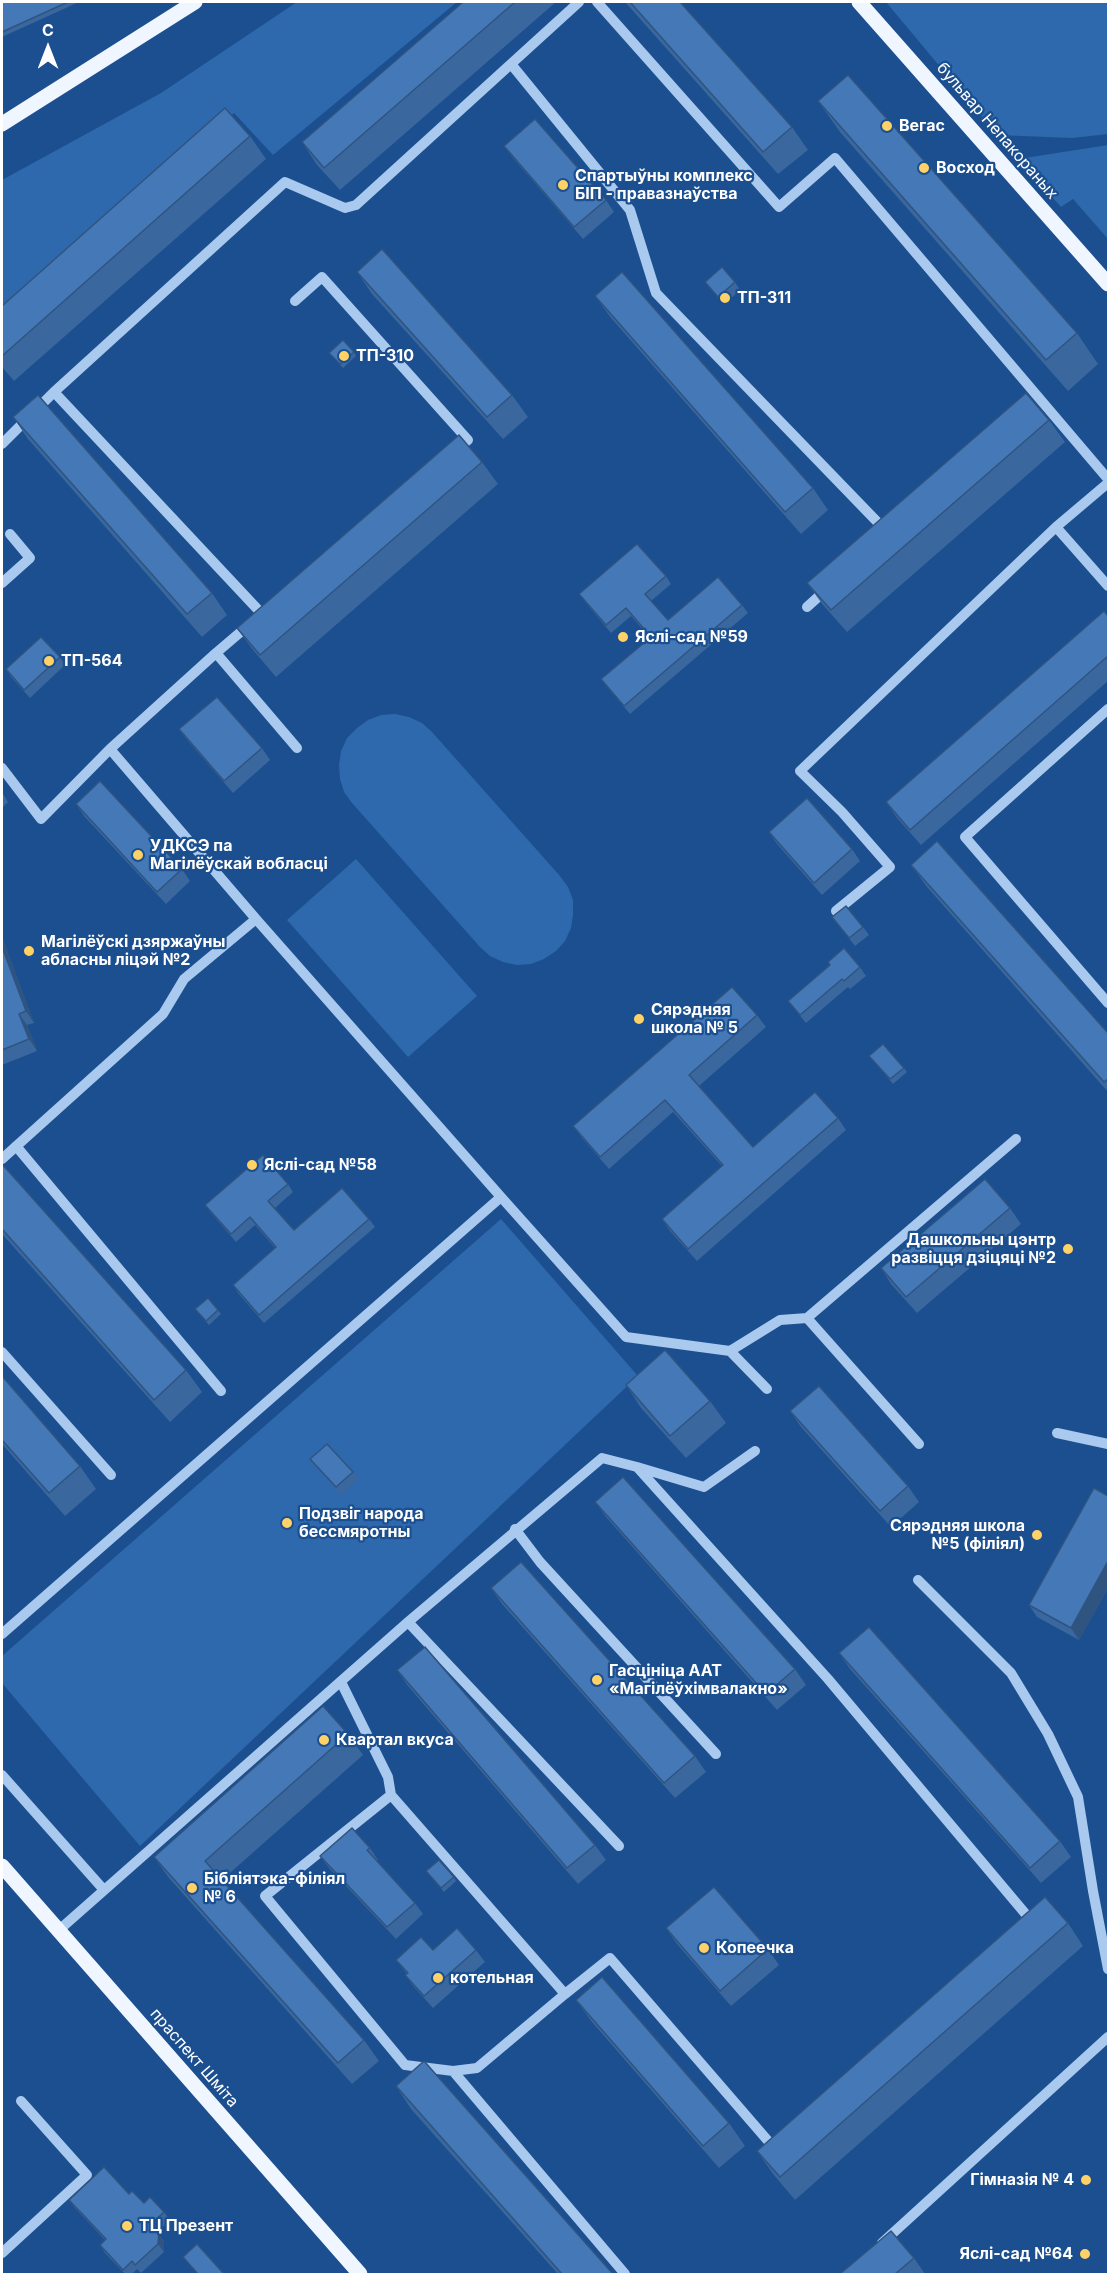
<!DOCTYPE html>
<meta charset="utf-8">
<style>
body{margin:0}
#map{position:relative;width:1110px;height:2276px;overflow:hidden;background:#1b4f8f;font-family:Inter,sans-serif}
canvas{display:block}
.frame{position:absolute;inset:0;border:3px solid #fff;pointer-events:none}
.north{position:absolute;left:18px;top:18px;width:60px;height:60px;-webkit-text-stroke:4px #1b4f8f;paint-order:stroke;rotate:0deg;font-size:16px;font-weight:700;line-height:24px;text-align:center;color:#fff}
.north::after{content:'';display:block;margin:auto;width:21px;height:27px;background:#fff;clip-path:polygon(50% 0,100% 100%,50% 72%,0 100%)}
</style>
<div id="map">
<canvas width="1110" height="2276"></canvas>
<div class="frame"></div>
<div class="north">С</div>
</div>
<script>
const g = document.querySelector('canvas').getContext('2d');
g.lineJoin = 'round';
function fill(path, color) { g.fillStyle = color; g.fill(path, 'evenodd'); }
const shape = rows => new Path2D(rows.map(r => 'M' + r).join(''));
function strokePath(path, color, width, dash) { g.strokeStyle = color; g.lineWidth = width; g.lineCap = dash ? 'butt' : 'round'; g.setLineDash(dash || []); g.stroke(path); }
function label(font, color, halo, rows, align = 'center') {
  g.font = font + ' Inter,sans-serif'; g.lineWidth = 4.5; g.setLineDash([]); g.textBaseline = 'middle'; g.strokeStyle = halo; g.fillStyle = color; for (const [text, x, y, turn = 0] of rows) {
    g.save(); g.translate(x, y); g.rotate((+turn || 0) * Math.PI / 180); g.textAlign = isNaN(turn) ? turn : align; if (halo) g.strokeText(text, 0, 0); g.fillText(text, 0, 0); g.restore();
  }
}
fill(shape([
 [297,2,457,2,273,155,234,113,2,315,2,180,161,93],
 [886,2,1108,2,1108,134,1072,138,997,135],
 [1108,145,1108,239,1073,199,1061,207,1018,159],
 [395,714,409,717,422,723,432,732,560,876,568,887,573,900,573,915,571,928,565,941,556,951,544,959,531,964,517,965,503,962,490,956,480,947,352,803,344,792,340,779,339,765,341,751,347,738,357,728,368,720,381,715],
 [356,859,477,996,408,1057,287,920],
 [501,1219,638,1376,140,1846,2,1683,2,1656]
]), '#2e69ad');
strokePath(shape([
 [597,2,779,207,835,158,1108,479],
 [511,64,630,210,656,293,887,532],
 [295,301,322,277,468,440,454,451],
 [54,392,262,614],
 [2,444,54,392,285,182,345,208,356,205,579,2],
 [1056,527,1108,586],
 [2,583,30,558,10,534],
 [807,607,828,588],
 [216,653,250,624],
 [1108,709,965,837,1108,1003],
 [110,749,216,653,297,748],
 [2,768,41,819,110,749,256,919],
 [836,911,890,867,842,812,800,771,1056,527,1108,483],
 [16,1146,221,1391],
 [2,1159,163,1014,184,979,256,919,501,1197,2,1634],
 [501,1197,626,1337,730,1351,767,1389],
 [807,1318,919,1444],
 [730,1351,780,1320,807,1318,1016,1139],
 [2,1352,111,1475],
 [1057,1433,1108,1444],
 [637,1467,704,1487,755,1451],
 [515,1529,540,1562,716,1754],
 [918,1580,1011,1673,1048,1734,1078,1797,1093,1891,1108,1969],
 [408,1622,619,1846],
 [341,1682,388,1777,391,1795,265,1896,405,2065,453,2071,477,2068,565,1994,391,1795],
 [2,1775,104,1890],
 [59,1930,408,1622,602,1458,637,1467,828,1679,1034,1924],
 [565,1994,610,1958,775,2149,778,2147],
 [453,2071,625,2274],
 [882,2243,1108,2037],
 [2,2253,87,2175,21,2101]
]), '#a9c9ee', 10);
strokePath(shape([
 [859,2,1108,284],
 [2,124,195,2],
 [2,1866,360,2274]
]), '#f0f6ff', 15);
fill(shape([
 [2,2,79,2,2,37],
 [463,2,556,2,340,190,317,165,302,142],
 [625,2,680,2,792,127,808,150,778,174],
 [818,101,1077,333,1098,364,1068,391,840,132],
 [250,136,266,159,14,381,2,367,2,306],
 [504,146,606,200,614,212,583,239,513,158],
 [357,272,512,395,528,417,503,439,372,294],
 [705,282,735,282,740,290,724,305],
 [595,296,813,488,828,510,801,534,611,318],
 [354,352,356,356,343,368,329,353],
 [13,417,212,593,227,615,202,637,28,439],
 [1049,420,1065,442,847,632,823,605,807,583],
 [482,462,498,484,276,677,253,650,237,628],
 [666,576,671,584,651,601,668,620,742,605,748,613,630,714,607,687,601,679,650,638,631,616,611,633,585,602,579,594],
 [1108,616,1108,681,921,845,897,818,886,802],
 [60,657,65,665,30,698,11,677,6,669],
 [179,729,262,748,270,760,233,793,188,741],
 [2,792,8,802,2,808],
 [76,804,182,869,190,881,166,904,84,816],
 [769,832,852,849,860,861,822,895,777,844],
 [911,865,1108,1033,1108,1092,927,887],
 [832,917,863,927,869,935,855,946],
 [2,937,34,1023,27,1025,37,1051,2,1065],
 [830,965,860,967,866,976,850,989,848,987,806,1023,788,1001],
 [757,1015,766,1027,699,1086,753,1147,838,1118,846,1130,697,1261,670,1231,662,1219,722,1166,673,1112,609,1169,582,1138,573,1126],
 [869,1056,904,1068,907,1072,893,1084],
 [2,1164,186,1370,202,1392,170,1422,2,1234],
 [288,1184,293,1192,275,1208,294,1230,369,1219,375,1227,264,1323,238,1293,233,1285,275,1248,255,1225,236,1242,211,1213,205,1205],
 [1010,1208,1021,1224,917,1313,891,1284,881,1268],
 [195,1309,218,1310,221,1314,209,1325],
 [2,1376,80,1466,96,1489,65,1516,2,1444],
 [626,1385,710,1401,726,1423,686,1458,641,1408],
 [790,1411,908,1486,919,1502,891,1527,801,1427],
 [310,1459,353,1472,358,1480,342,1495,316,1467],
 [1108,1496,1108,1588,1079,1640,1037,1617,1029,1605],
 [595,1502,795,1669,806,1685,777,1710,606,1517],
 [491,1588,695,1756,706,1772,675,1798,502,1604],
 [839,1653,1060,1841,1071,1857,1041,1883,850,1669],
 [397,1670,595,1845,606,1860,578,1884,408,1686],
 [348,1734,363,1755,222,1880,364,2040,379,2061,352,2084,169,1878,154,1857],
 [370,1848,378,1860,377,1861,415,1903,423,1914,396,1939,329,1868,320,1856],
 [426,1871,454,1877,456,1881,444,1892],
 [1068,1923,1083,1946,795,2200,773,2174,757,2151],
 [666,1928,768,1949,779,1965,731,2006,677,1944],
 [433,1950,476,1950,485,1962,433,2008,414,1987,405,1975,407,1974,396,1960],
 [576,2000,729,2123,745,2146,719,2168,592,2022],
 [396,2086,613,2274,558,2274,411,2109],
 [129,2194,144,2203,164,2212,170,2220,157,2232,164,2241,164,2252,141,2273,137,2269,132,2274,125,2274,105,2253,100,2245,105,2240,75,2208,69,2200],
 [914,2258,925,2274,840,2274]
]), '#3a679d');
fill(shape([
 [2,937,34,1023,26,1011,2,947],
 [19,1014,27,1025,37,1051,29,1039],
 [1108,1561,1108,1588,1079,1640,1071,1628],
 [159,2233,164,2241,164,2252,158,2244]
]), '#305480');
const building = shape([
 [2,2,68,2,2,32,2,2],
 [463,2,515,2,324,168,302,142,463,2],
 [630,2,680,2,792,127,763,152,630,2],
 [848,75,1077,333,1046,360,818,101,848,75],
 [225,108,250,136,2,356,2,306,225,108],
 [535,119,606,200,574,227,504,146,535,119],
 [382,249,512,395,487,417,357,272,382,249],
 [722,267,735,282,718,297,705,282,722,267],
 [622,272,813,488,785,512,595,296,622,272],
 [343,340,354,352,340,364,329,353,343,340],
 [1026,393,1049,420,831,610,807,583,1026,393],
 [38,395,212,593,187,614,13,417,38,395],
 [459,435,482,462,260,655,237,628,459,435],
 [637,544,666,576,645,594,668,620,718,577,742,605,624,706,601,679,651,637,626,608,606,625,579,594,637,544],
 [1104,611,1108,616,1108,656,910,830,886,802,1104,611],
 [41,637,60,657,24,690,6,669,41,637],
 [217,697,262,748,224,781,179,729,217,697],
 [100,781,182,869,157,892,76,804,100,781],
 [807,798,852,849,814,883,769,832,807,798],
 [937,841,1108,1033,1108,1079,1104,1082,911,865,937,841],
 [846,906,863,927,849,938,832,917,846,906],
 [2,947,26,1011,19,1014,29,1039,2,1050,2,947],
 [844,948,860,967,844,981,842,979,800,1015,788,1001,830,965,828,962,844,948],
 [732,987,757,1015,689,1075,753,1147,815,1092,838,1118,688,1249,662,1219,723,1165,665,1100,600,1157,573,1126,732,987],
 [883,1044,904,1068,890,1079,869,1056,883,1044],
 [263,1155,288,1184,268,1201,294,1230,342,1188,369,1219,259,1315,233,1285,276,1247,250,1217,231,1234,205,1205,263,1155],
 [2,1164,186,1370,154,1400,2,1229,2,1164],
 [985,1179,1010,1208,906,1297,881,1268,985,1179],
 [208,1298,218,1310,206,1321,195,1309,208,1298],
 [665,1350,710,1401,670,1436,626,1385,665,1350],
 [2,1376,80,1466,49,1493,2,1440,2,1376],
 [819,1386,908,1486,880,1511,790,1411,819,1386],
 [327,1444,353,1472,336,1487,310,1459,327,1444],
 [623,1477,795,1669,766,1694,595,1502,623,1477],
 [1094,1488,1108,1496,1108,1561,1071,1628,1029,1605,1094,1488],
 [521,1562,695,1756,664,1783,491,1588,521,1562],
 [869,1627,1060,1841,1030,1868,839,1653,869,1627],
 [425,1647,595,1845,567,1868,397,1670,425,1647],
 [323,1706,348,1734,205,1861,364,2040,338,2063,154,1857,323,1706],
 [352,1828,370,1848,367,1850,415,1903,387,1927,320,1856,352,1828],
 [439,1860,454,1877,441,1888,426,1871,439,1860],
 [714,1887,768,1949,720,1991,666,1928,714,1887],
 [1045,1897,1068,1923,780,2177,757,2151,1045,1897],
 [457,1928,476,1950,424,1996,405,1975,408,1973,396,1960,421,1937,433,1950,457,1928],
 [602,1977,729,2123,703,2146,576,2000,602,1977],
 [424,2061,613,2274,562,2274,396,2086,424,2061],
 [104,2167,129,2194,132,2191,144,2203,150,2197,164,2212,150,2225,159,2233,158,2244,135,2265,132,2261,123,2270,100,2245,106,2239,69,2200,104,2167],
 [891,2231,914,2258,895,2274,840,2274,891,2231],
 [197,2244,224,2274,198,2274,183,2257,197,2244]
]);
fill(building, '#4478b7');
strokePath(building, '#305480', 1.5);
for (const [x, y, r, color] of [
 [887,126,6,"#ffd166"],
 [924,168,6,"#ffd166"],
 [563,185,6,"#ffd166"],
 [725,298,6,"#ffd166"],
 [344,356,6,"#ffd166"],
 [623,637,6,"#ffd166"],
 [49,661,6,"#ffd166"],
 [138,855,6,"#ffd166"],
 [29,951,6,"#ffd166"],
 [639,1019,6,"#ffd166"],
 [252,1165,6,"#ffd166"],
 [1068,1249,6,"#ffd166"],
 [287,1523,6,"#ffd166"],
 [1037,1535,6,"#ffd166"],
 [597,1680,6,"#ffd166"],
 [324,1740,6,"#ffd166"],
 [192,1888,6,"#ffd166"],
 [704,1948,6,"#ffd166"],
 [438,1978,6,"#ffd166"],
 [1086,2180,6,"#ffd166"],
 [127,2226,6,"#ffd166"],
 [1085,2254,6,"#ffd166"]
]) { const dot = new Path2D(); dot.arc(x, y, r, 0, 2 * Math.PI); g.fillStyle = color; g.fill(dot); strokePath(dot, '#1b4f8f', 2); }
label('bold 16px', '#fff', '#1b4f8f', [
 ["Вегас",899,126],
 ["Восход",936,168],
 ["Спартыўны комплекс",575,176],
 ["БІП - правазнаўства",575,194],
 ["ТП-311",737,298],
 ["ТП-310",356,356],
 ["Яслі-сад №59",635,637],
 ["ТП-564",61,661],
 ["УДКСЭ па",150,846],
 ["Магілёўскай вобласці",150,864],
 ["Магілёўскі дзяржаўны",41,942],
 ["абласны ліцэй №2",41,960],
 ["Сярэдняя",651,1010],
 ["школа № 5",651,1028],
 ["Яслі-сад №58",264,1165],
 ["Дашкольны цэнтр",1056,1240,"right"],
 ["развіцця дзіцяці №2",1056,1258,"right"],
 ["Подзвіг народа",299,1514],
 ["бессмяротны",299,1532],
 ["Сярэдняя школа",1025,1526,"right"],
 ["№5 (філіял)",1025,1544,"right"],
 ["Гасцініца ААТ",609,1671],
 ["«Магілёўхімвалакно»",609,1689],
 ["Квартал вкуса",336,1740],
 ["Бібліятэка-філіял",204,1879],
 ["№ 6",204,1897],
 ["Копеечка",716,1948],
 ["котельная",450,1978],
 ["Гімназія № 4",1074,2180,"right"],
 ["ТЦ Презент",139,2226],
 ["Яслі-сад №64",1073,2254,"right"]
], 'left');
label('16px', '#fff', '#1b4f8f', [
 ["бульвар Непакораных",997,131,49],
 ["праспект Шміта",194,2058,49]
]);
</script>
